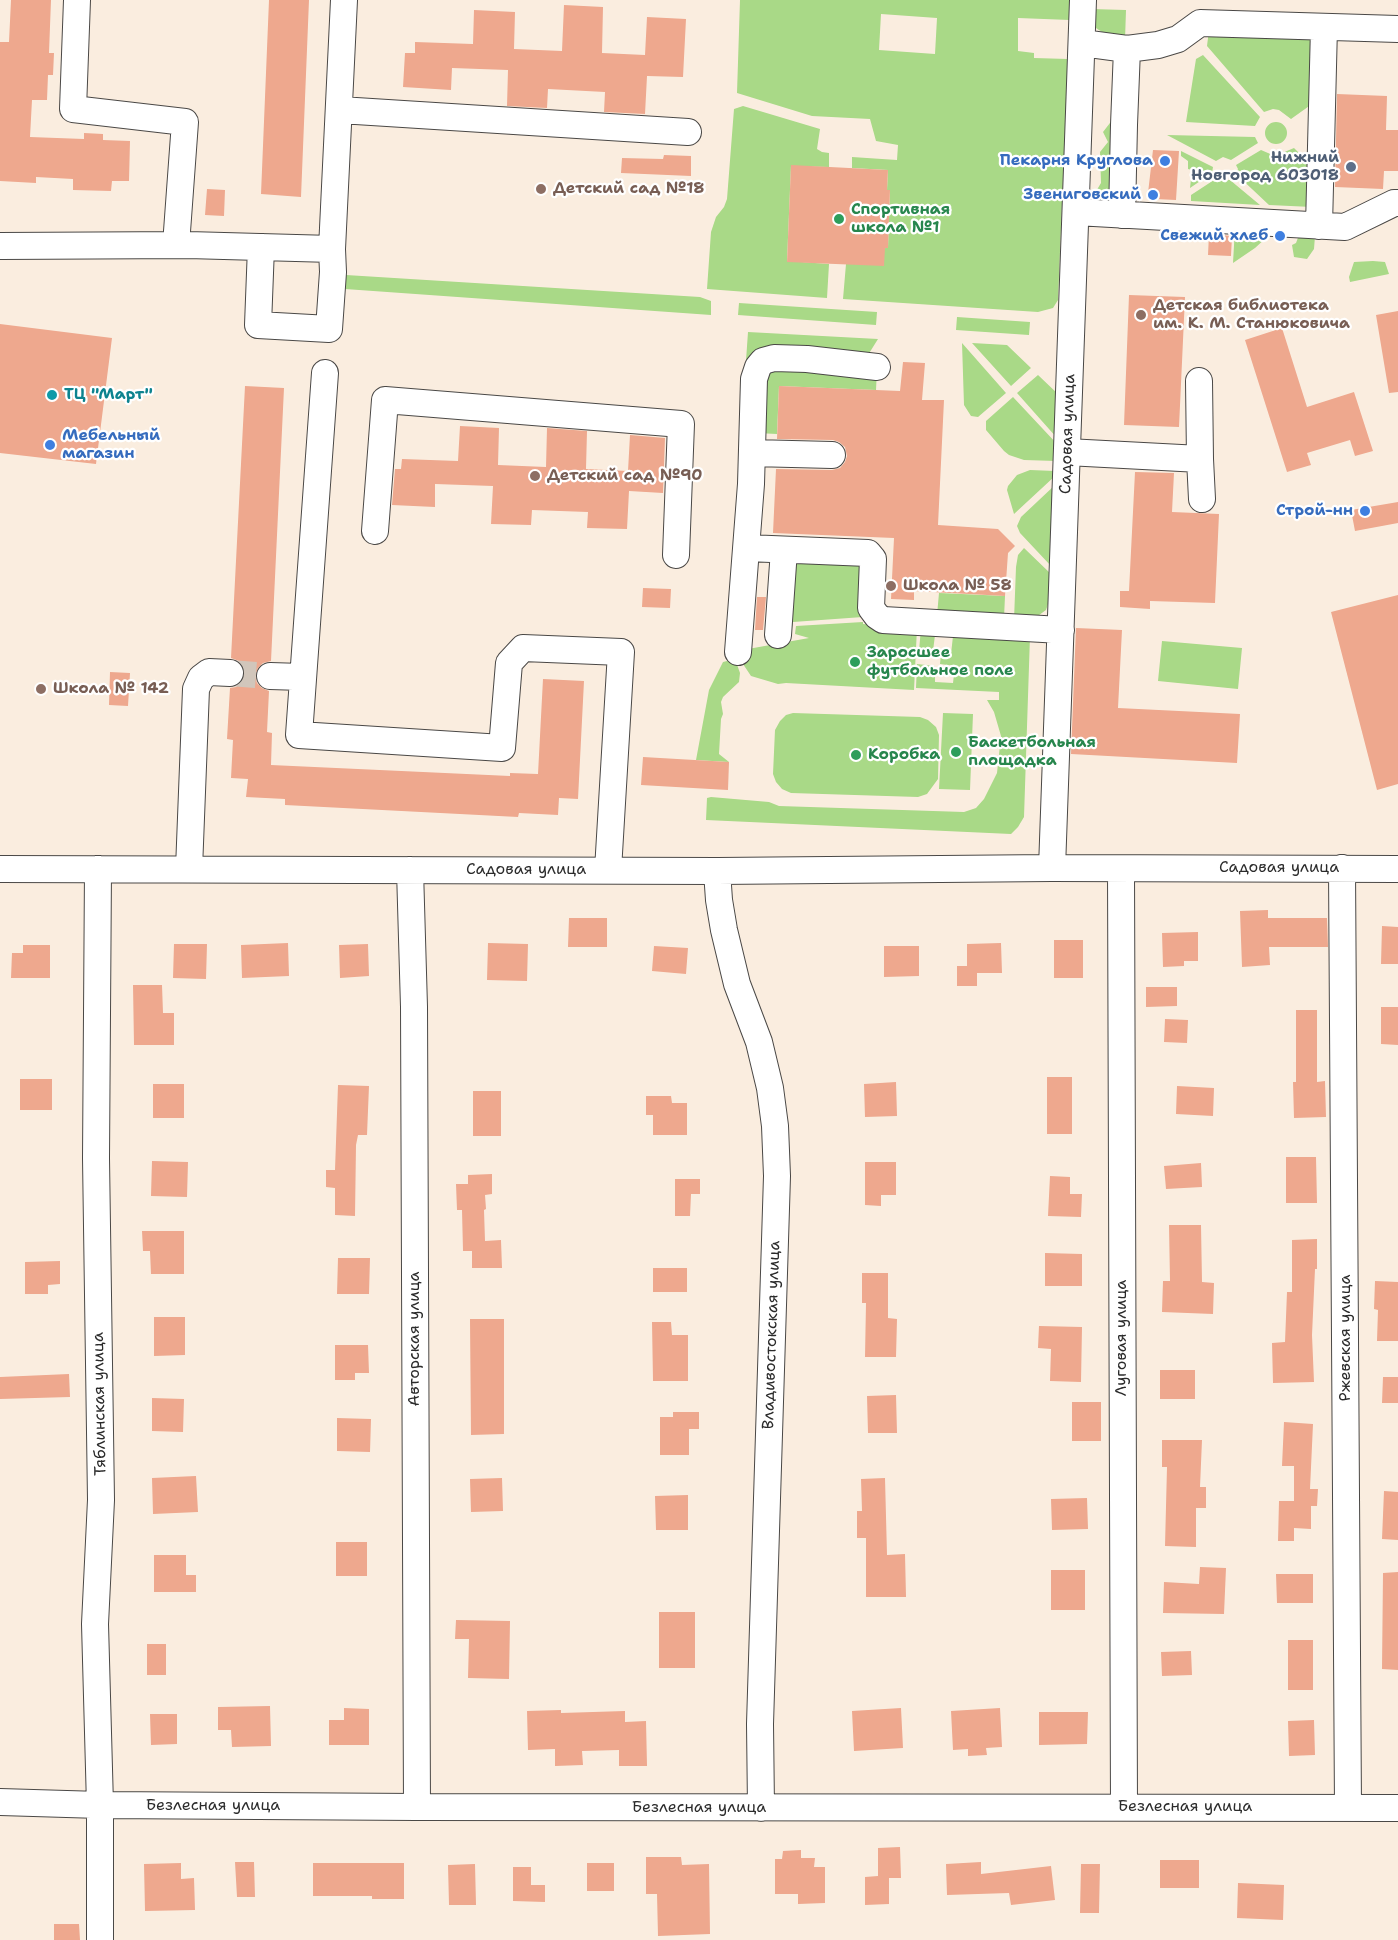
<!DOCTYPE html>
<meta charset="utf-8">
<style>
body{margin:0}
canvas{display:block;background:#faeddf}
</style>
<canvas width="1398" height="1940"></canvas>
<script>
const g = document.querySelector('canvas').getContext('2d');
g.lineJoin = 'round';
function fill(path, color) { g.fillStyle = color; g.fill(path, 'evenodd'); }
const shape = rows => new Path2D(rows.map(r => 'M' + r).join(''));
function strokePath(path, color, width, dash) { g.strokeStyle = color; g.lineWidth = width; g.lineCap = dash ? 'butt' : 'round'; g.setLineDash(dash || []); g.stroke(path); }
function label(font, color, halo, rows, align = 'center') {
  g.font = font + ' "Shantell Sans",sans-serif'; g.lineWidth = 4.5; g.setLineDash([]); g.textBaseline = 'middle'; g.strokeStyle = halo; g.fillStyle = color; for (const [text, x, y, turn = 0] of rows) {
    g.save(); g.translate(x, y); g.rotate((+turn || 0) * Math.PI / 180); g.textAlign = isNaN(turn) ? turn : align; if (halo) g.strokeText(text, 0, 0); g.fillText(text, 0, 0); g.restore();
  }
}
fill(shape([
 [740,0,1071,0,1070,20,1018,18,1018,51,1034,53,1034,58,1068,59,1058,300,1053,308,1038,312,843,299,846,264,888,247,890,191,887,190,888,170,852,168,852,157,897,160,898,145,876,141,870,119,812,116,737,93],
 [881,14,937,18,935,54,879,50],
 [1091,9,1126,10,1125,40,1108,36,1093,26],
 [1209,30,1321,32,1319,99,1291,119,1279,110,1273,109,1264,112,1207,46],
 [1203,55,1260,117,1255,126,1186,122,1196,59],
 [743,106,820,129,817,149,822,152,829,153,829,167,791,166,787,261,829,264,827,298,707,289,711,232,716,217,724,207,727,199,734,109],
 [1113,119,1117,201,1101,203,1087,193,1095,193,1101,183,1100,152,1108,142,1103,132],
 '1265 133a11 11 0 1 1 22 0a11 11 0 1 1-22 0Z',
 [1167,135,1255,137,1258,143,1231,160,1223,157,1216,161],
 [1294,148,1313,167,1312,207,1269,205,1236,174,1238,169,1236,165,1261,150,1275,156],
 [1181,151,1213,167,1212,173,1190,188,1192,170,1188,169,1188,161,1181,156],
 [1214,180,1230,180,1260,205,1191,201,1191,195],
 [1235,228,1267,230,1266,238,1255,248,1233,263],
 [1299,235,1315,236,1314,249,1307,259,1294,257,1292,245,1296,243],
 [1373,261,1385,262,1389,274,1350,282,1349,277,1354,262],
 [346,275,700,297,711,301,711,315,345,289],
 [739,303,877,312,876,325,738,315],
 [957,317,1030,322,1029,335,956,330],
 [748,332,878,339,868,355,830,354,745,375],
 [962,343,1006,393,978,417,971,416,964,405],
 [972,343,1007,345,1031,368,1011,386],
 [764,370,877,370,876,390,779,386,777,434,756,433],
 [1038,375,1059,395,1057,438,1017,393],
 [1013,397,1057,444,1056,461,1024,460,1009,455,1004,451,986,430,986,421],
 [1030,470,1055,471,1055,476,1014,514,1007,490,1008,486,1017,475],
 [1055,485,1051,566,1020,533,1017,526,1021,517],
 [1024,548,1051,574,1050,598,1046,610,1035,618,1014,620,1016,567,1018,555],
 [862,559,863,617,793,622,791,635,790,573,796,561],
 [939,593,1005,596,1004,618,937,615],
 [863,622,863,624,917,628,914,690,786,683,778,684,751,676,743,664,741,655,748,649,809,638,795,634,796,626],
 [921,628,1030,636,1024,817,1018,827,1011,834,706,820,707,798,711,797,769,802,779,806,964,812,976,808,984,799,997,773,1001,736,994,712,987,700,999,700,999,692,916,688,917,664,935,666,935,682,953,683,955,666,940,664,941,654,951,654,953,636,935,635,933,651,919,651],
 [1162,641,1242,648,1238,689,1158,681],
 [735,659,740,673,739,682,723,697,721,702,723,714,721,719,719,754,729,762,696,760,709,690,723,662],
 [793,713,920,717,928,720,936,727,939,735,938,779,927,794,918,797,791,793,782,789,776,782,773,774,775,730,780,721,786,715],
 [943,713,973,714,970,790,939,789]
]), '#a9d987');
fill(shape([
 [11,0,51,0,49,53,54,53,53,75,48,75,47,100,32,100,30,137,84,139,84,133,103,134,103,140,130,141,129,181,112,181,111,191,73,190,73,179,36,177,36,183,0,181,0,42,9,42],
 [269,0,309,0,301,197,261,194],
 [564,5,603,7,602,53,645,55,647,17,686,19,683,77,647,76,645,114,604,112,605,92,548,89,547,108,507,106,508,70,452,68,451,90,403,87,405,53,415,53,415,42,473,44,474,10,515,12,514,49,562,51],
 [1337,94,1387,96,1386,130,1398,130,1398,171,1384,171,1383,189,1335,187],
 [1153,150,1179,151,1176,200,1155,199,1148,193],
 [664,155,691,156,691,176,621,173,622,158,663,159],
 [791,165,888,170,887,190,890,190,888,248,885,248,884,266,787,262],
 [207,189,225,190,224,216,205,215],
 [1209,234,1232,236,1231,256,1208,255],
 [1129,295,1185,297,1179,427,1124,425],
 [1398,311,1398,392,1389,393,1376,315],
 [0,324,112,338,96,464,0,453],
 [1282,328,1307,407,1354,392,1373,451,1355,456,1350,440,1307,453,1311,465,1287,472,1245,340],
 [903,362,925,363,922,400,944,400,938,525,998,529,1015,546,1008,553,1005,596,914,591,914,600,891,599,894,538,773,533,776,469,832,470,840,468,845,462,847,456,845,447,839,442,833,440,777,439,779,386,900,391],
 [245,386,284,388,271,661,263,663,258,668,255,676,257,683,262,688,269,691,267,732,272,733,271,765,510,776,510,773,538,774,543,679,584,681,578,799,559,798,558,815,519,813,518,817,285,805,285,799,246,797,248,779,231,778,233,740,227,739,230,688,236,687,242,682,245,673,243,666,239,661,231,658],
 [460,426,499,428,498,465,546,467,547,428,587,431,586,469,628,471,630,435,665,438,663,493,629,491,627,529,587,528,588,512,532,510,531,525,491,524,493,486,435,484,435,507,392,505,395,469,401,469,402,459,458,461],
 [1135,472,1174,473,1172,512,1219,514,1215,603,1150,601,1150,609,1120,607,1120,591,1129,591],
 [1398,502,1398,523,1355,531,1351,510],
 [643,588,671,589,670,608,642,607],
 [1398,595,1398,784,1377,790,1331,612],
 [757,597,766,597,763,630,755,630],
 [1076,628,1122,630,1118,708,1240,714,1237,763,1071,754],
 [110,672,130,673,128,706,109,705],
 [643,757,729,762,728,790,641,785],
 [1268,910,1268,918,1327,918,1328,947,1269,947,1270,965,1242,967,1240,911],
 [569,918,607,918,607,947,568,947],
 [1382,926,1398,927,1398,964,1381,964],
 [1198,932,1198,961,1184,961,1184,966,1163,967,1162,933],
 [1054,940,1083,940,1083,978,1054,978],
 [288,943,289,976,242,978,241,945],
 [488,943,528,944,527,981,487,980],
 [1001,943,1002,973,977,973,977,986,957,986,957,966,967,966,967,944],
 [174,944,207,944,206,979,173,978],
 [368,944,369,976,340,978,339,945],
 [23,945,50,945,50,978,11,978,12,953,23,953],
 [654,946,688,948,686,974,652,971],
 [884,946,919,946,919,976,884,977],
 [133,985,162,985,163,1013,174,1013,174,1045,134,1045],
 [1146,987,1177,987,1177,1006,1146,1007],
 [1381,1007,1398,1007,1398,1045,1381,1044],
 [1296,1010,1317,1010,1317,1082,1325,1081,1326,1117,1294,1118,1293,1082,1296,1082],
 [1165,1019,1188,1020,1187,1043,1164,1042],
 [1047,1077,1072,1077,1072,1134,1047,1134],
 [20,1079,52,1079,52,1110,20,1110],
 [896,1082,897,1116,865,1117,864,1084],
 [153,1084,184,1084,184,1118,153,1118],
 [338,1085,369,1086,367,1135,358,1135,356,1145,355,1216,335,1215,335,1188,326,1187,326,1170,335,1170],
 [1177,1086,1214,1088,1213,1116,1176,1114],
 [473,1091,501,1091,501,1136,473,1136],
 [646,1096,671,1096,672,1103,687,1103,687,1135,653,1135,653,1115,646,1115],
 [1286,1157,1316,1157,1317,1203,1286,1203],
 [152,1161,188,1162,187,1197,151,1196],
 [865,1162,896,1162,896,1195,881,1195,881,1206,865,1205],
 [1201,1163,1202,1187,1166,1189,1164,1166],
 [492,1174,492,1194,485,1195,486,1209,484,1210,485,1241,501,1240,502,1268,472,1268,472,1251,463,1251,462,1210,457,1210,456,1184,468,1184,468,1175],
 [1050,1176,1070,1177,1070,1194,1082,1194,1081,1217,1048,1216],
 [675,1179,700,1179,700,1194,691,1194,690,1216,675,1216],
 [1169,1225,1201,1225,1202,1282,1214,1283,1213,1314,1162,1312,1163,1281,1170,1281],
 [142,1231,184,1231,184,1274,151,1274,150,1251,143,1251],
 [1317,1239,1317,1269,1315,1269,1312,1335,1314,1382,1273,1383,1272,1343,1285,1342,1287,1292,1292,1292,1292,1240],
 [1045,1253,1082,1254,1082,1286,1045,1286],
 [338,1258,370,1258,369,1294,337,1294],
 [60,1261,60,1284,48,1285,48,1294,25,1294,25,1262],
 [653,1268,687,1268,687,1292,653,1292],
 [862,1273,888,1273,888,1318,897,1319,896,1357,865,1357,866,1303,862,1303],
 [1375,1281,1398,1282,1398,1341,1377,1341,1378,1310,1374,1309],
 [154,1317,185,1317,185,1355,154,1356],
 [470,1319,504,1319,504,1434,471,1435],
 [652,1322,671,1322,672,1335,688,1335,688,1381,653,1381],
 [1039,1326,1082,1327,1081,1382,1050,1381,1051,1349,1038,1348],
 [335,1345,368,1345,369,1373,355,1373,355,1380,335,1380],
 [1160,1370,1195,1370,1195,1399,1160,1399],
 [69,1374,70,1397,0,1399,0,1377],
 [1383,1377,1398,1377,1398,1403,1382,1403],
 [896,1395,897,1433,868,1433,867,1396],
 [152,1398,184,1399,183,1432,152,1431],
 [1072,1402,1101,1402,1101,1441,1072,1441],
 [673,1412,699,1412,699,1429,689,1429,689,1455,660,1455,660,1417,673,1417],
 [337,1418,371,1419,370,1452,337,1451],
 [1284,1422,1313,1424,1310,1489,1318,1489,1317,1506,1311,1506,1311,1529,1294,1528,1294,1541,1278,1541,1279,1501,1294,1501,1294,1466,1282,1466],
 [1162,1440,1202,1440,1200,1487,1206,1487,1206,1508,1196,1508,1196,1547,1165,1546,1167,1467,1162,1467],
 [196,1476,198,1512,153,1514,152,1478],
 [502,1478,503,1511,471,1512,470,1479],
 [885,1478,887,1555,905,1554,906,1597,866,1597,866,1538,857,1538,857,1511,862,1511,861,1479],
 [1384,1491,1398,1492,1398,1540,1382,1539],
 [688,1495,688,1530,656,1530,655,1496],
 [1087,1498,1088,1529,1052,1530,1051,1499],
 [336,1542,367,1542,367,1576,336,1576],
 [154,1555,186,1555,186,1575,196,1575,196,1592,154,1592],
 [1200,1567,1226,1568,1224,1614,1163,1613,1164,1582,1199,1584],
 [1051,1570,1085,1570,1085,1610,1051,1610],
 [1398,1572,1398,1670,1382,1669,1383,1573],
 [1276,1574,1313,1574,1313,1603,1277,1603],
 [659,1612,695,1612,695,1668,659,1668],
 [456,1620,510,1621,509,1679,468,1678,469,1639,455,1639],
 [1288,1640,1313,1640,1313,1690,1288,1690],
 [147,1644,166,1644,166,1675,147,1675],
 [1191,1651,1192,1675,1162,1676,1161,1652],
 [270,1706,271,1746,232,1747,231,1730,218,1730,218,1707],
 [344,1708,369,1709,369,1745,329,1745,329,1720,344,1720],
 [901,1708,903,1748,854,1751,852,1711],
 [1000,1708,1002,1747,986,1748,987,1755,968,1756,968,1749,953,1750,951,1711],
 [561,1710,561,1713,625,1711,625,1722,646,1721,647,1766,619,1766,619,1750,582,1751,583,1765,555,1766,555,1749,528,1750,527,1711],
 [1039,1712,1088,1712,1087,1744,1039,1745],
 [150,1714,177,1714,177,1744,151,1745],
 [1314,1720,1315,1755,1289,1756,1288,1721],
 [900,1847,901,1878,889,1878,889,1904,865,1905,865,1877,878,1876,878,1848],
 [801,1850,801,1858,815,1858,814,1867,825,1867,825,1903,798,1904,798,1894,775,1894,775,1859,782,1859,783,1851],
 [646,1857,681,1857,682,1865,709,1864,710,1934,658,1936,657,1894,646,1894],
 [1160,1860,1199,1860,1199,1888,1160,1888],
 [235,1862,254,1862,255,1897,237,1897],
 [981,1862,981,1874,1051,1866,1055,1900,1011,1905,1009,1893,947,1895,946,1864],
 [181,1863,181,1879,194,1878,195,1910,145,1911,144,1864],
 [313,1863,404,1863,404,1899,372,1899,372,1896,313,1896],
 [587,1863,614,1863,614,1891,587,1891],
 [475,1864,476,1905,449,1905,448,1865],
 [1081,1864,1100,1864,1099,1913,1080,1913],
 [513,1867,531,1867,531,1885,545,1885,545,1902,513,1901],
 [1238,1883,1284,1885,1283,1920,1237,1918],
 [54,1924,79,1924,80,1940,54,1940]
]), '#eea88e');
strokePath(shape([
 [230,673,270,676]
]), '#d1c6bb', 26, [26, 13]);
const minor = shape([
 [77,0,73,109,185,122,176,245],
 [1082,43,1127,49,1158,45,1178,39,1200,23,1398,29],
 [340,110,688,132],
 [1076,212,1345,227,1394,203,1398,203],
 [1122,215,1124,125,1127,49],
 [1319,226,1324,27],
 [0,246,188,245,332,249,333,272,329,329,258,325,261,247],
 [332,249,344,0],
 [325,373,299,735,502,748,509,663,523,648,621,652,608,870],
 [1199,381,1200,459],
 [1067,452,1200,459,1202,499],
 [752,453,832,455],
 [375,531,385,400,681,424,676,555],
 [747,548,868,553,873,559,871,608,877,616,883,620,1061,630],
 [778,635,784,550],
 [738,652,751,484,754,379,758,367,763,361,774,358,807,359,877,367],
 [270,676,302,677],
 [1052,868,1083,0],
 [1342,868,1348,1808],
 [0,869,717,871,1052,868,1398,869],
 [98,869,96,1158,101,1500,95,1624,100,1805,100,1940],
 [189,869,196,689,201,678,209,672,230,673],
 [1121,869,1124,1807],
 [410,870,414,1007,417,1807],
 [717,871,719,900,724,930,737,984,759,1042,770,1088,775,1126,777,1176,760,1724,761,1808],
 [0,1802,100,1805,417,1807,1398,1808]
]);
strokePath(minor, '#4a4846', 28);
strokePath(minor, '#fff', 26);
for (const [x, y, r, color] of [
 [1165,161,6,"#3f7fe0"],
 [1351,167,6,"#5c6f8a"],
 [541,189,6,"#8d6e63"],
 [1153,195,6,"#3f7fe0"],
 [839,219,6,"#2e9e5b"],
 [1280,236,6,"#3f7fe0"],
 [1141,315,6,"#8d6e63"],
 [52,395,6,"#0f9aa8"],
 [50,445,6,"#3f7fe0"],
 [535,476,6,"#8d6e63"],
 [1365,511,6,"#3f7fe0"],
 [891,586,6,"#8d6e63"],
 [855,662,6,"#2e9e5b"],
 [41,689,6,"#8d6e63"],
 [956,752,6,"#2e9e5b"],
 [856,755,6,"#2e9e5b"]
]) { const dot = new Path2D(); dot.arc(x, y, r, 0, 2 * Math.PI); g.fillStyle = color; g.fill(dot); strokePath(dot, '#fff', 2); }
label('bold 16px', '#4e5e75', '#fff', [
 ["Нижний",1339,158],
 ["Новгород 603018",1339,176]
], 'right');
label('bold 16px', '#366cbe', '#fff', [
 ["Пекарня Круглова",1153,161],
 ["Звениговский",1141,195],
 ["Свежий хлеб",1268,236],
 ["Мебельный",62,436,"left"],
 ["магазин",62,454,"left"],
 ["Строй-нн",1353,511]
], 'right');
label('bold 16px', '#785e54', '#fff', [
 ["Детский сад №18",553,189],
 ["Детская библиотека",1153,306],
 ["им. К. М. Станюковича",1153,324],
 ["Детский сад №90",547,476],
 ["Школа № 58",903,586],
 ["Школа № 142",53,689]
], 'left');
label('bold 16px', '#27864d', '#fff', [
 ["Спортивная",851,210],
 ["школа №1",851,228],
 ["Заросшее",867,653],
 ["футбольное поле",867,671],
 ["Баскетбольная",968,743],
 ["площадка",968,761],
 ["Коробка",868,755]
], 'left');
label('bold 16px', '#0d838f', '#fff', [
 ["ТЦ \"Март\"",64,395]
], 'left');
label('16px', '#2b2b2b', '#fff', [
 ["Садовая улица",1068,434,-88],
 ["Садовая улица",1279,868],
 ["Садовая улица",526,870],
 ["Владивостокская улица",772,1335,-88],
 ["Луговая улица",1122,1338,-90],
 ["Ржевская улица",1346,1338,-90],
 ["Авторская улица",415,1339,-90],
 ["Тяблинская улица",100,1404,-91],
 ["Безлесная улица",213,1806],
 ["Безлесная улица",1185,1807],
 ["Безлесная улица",699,1808]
]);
</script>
